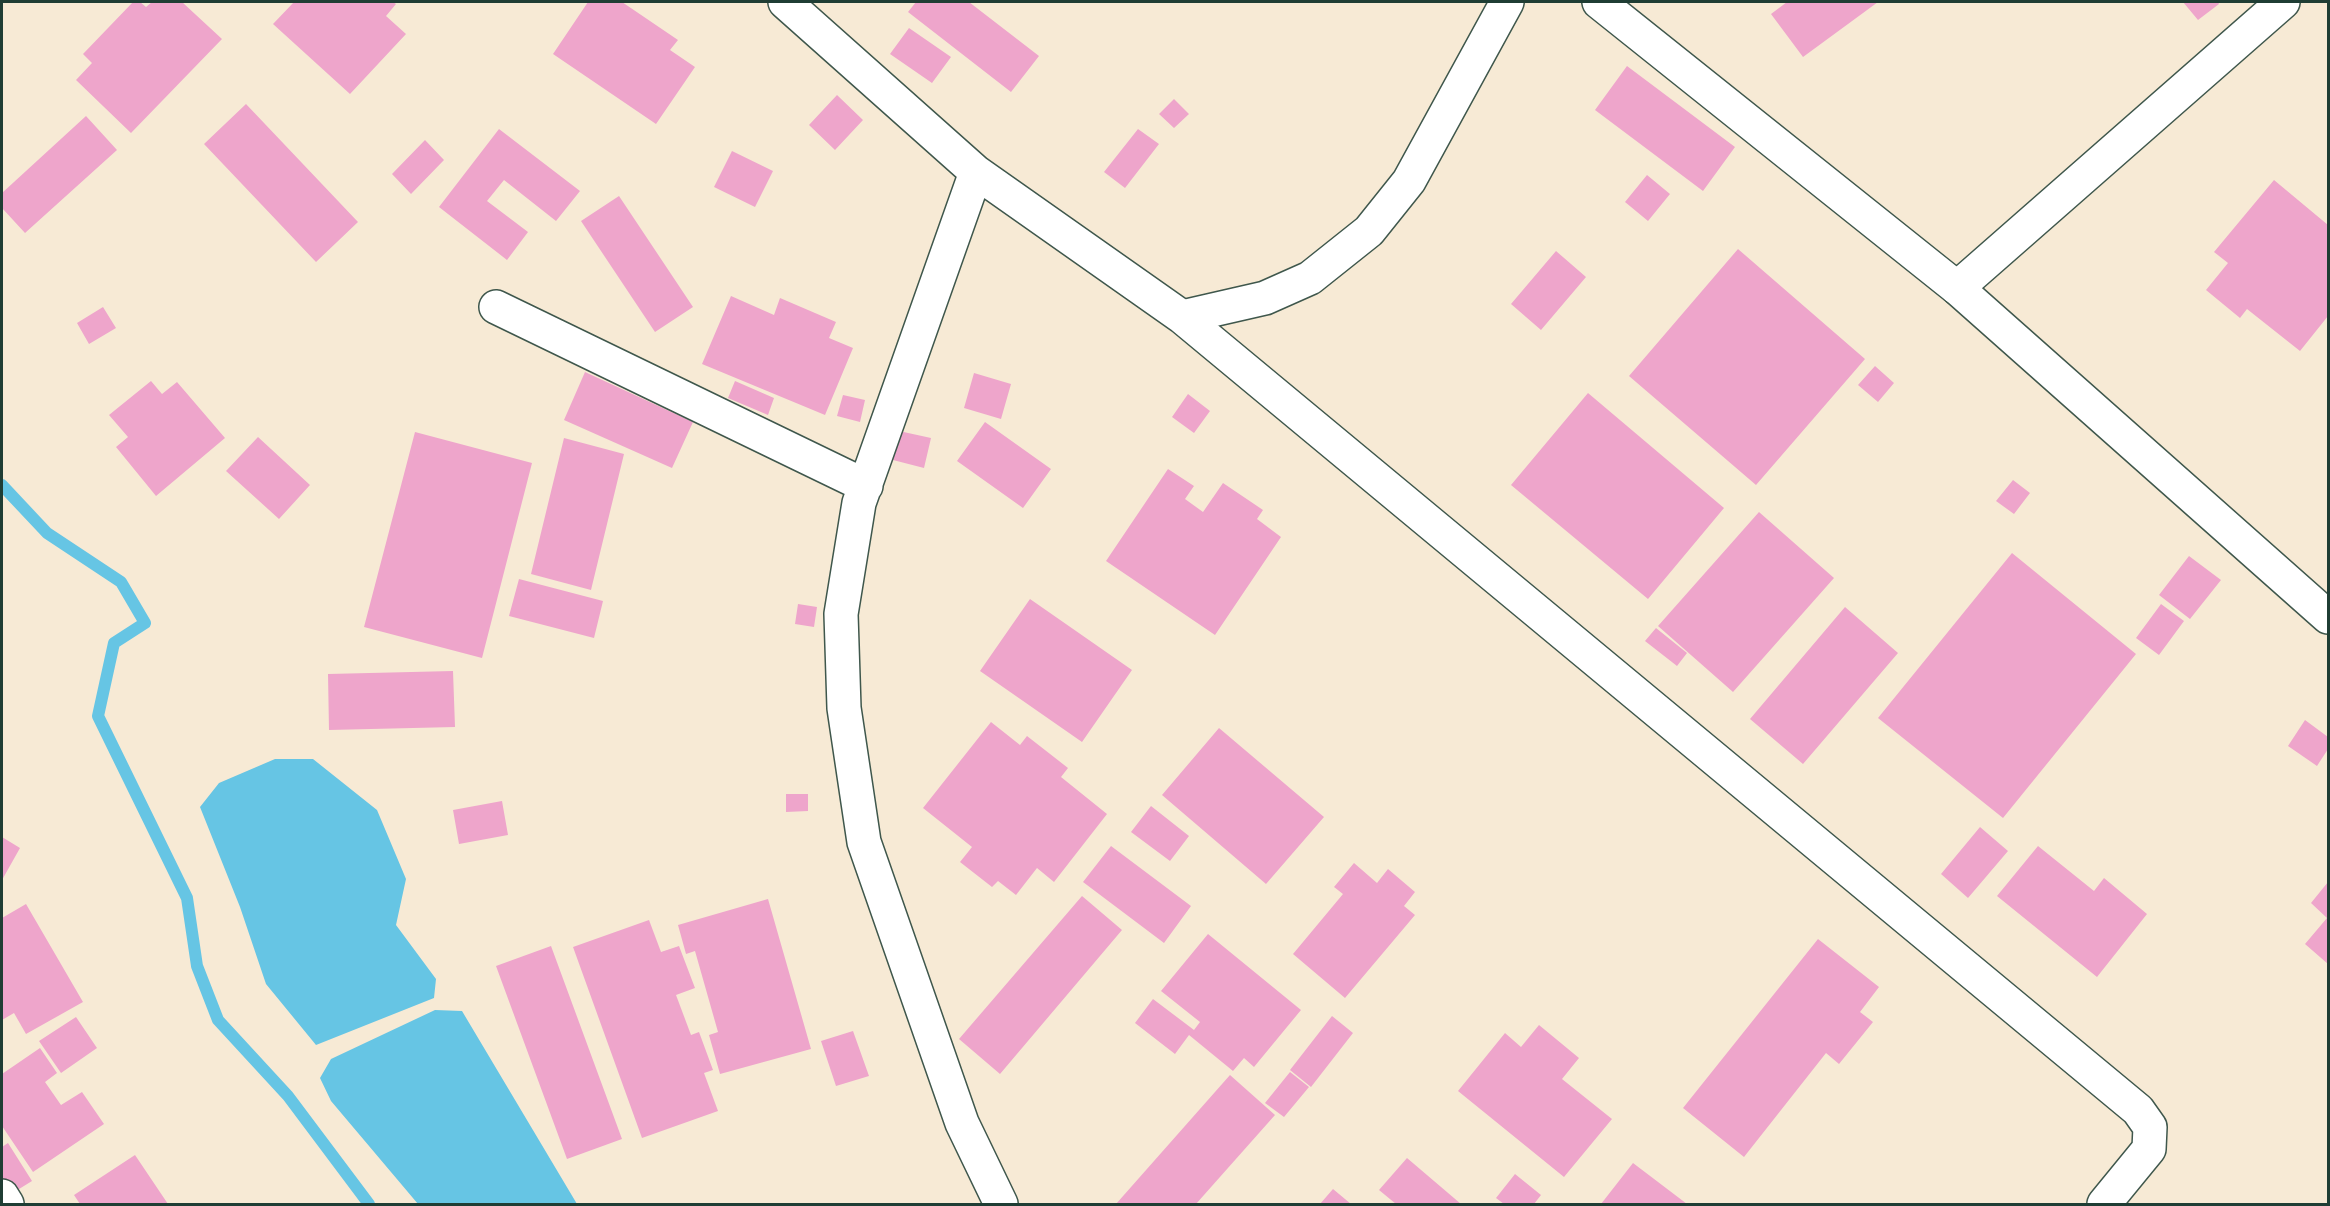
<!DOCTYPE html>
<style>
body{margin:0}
#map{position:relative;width:2330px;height:1206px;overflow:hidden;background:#f7ead5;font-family:Kalam,sans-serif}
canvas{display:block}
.frame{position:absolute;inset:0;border:3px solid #1f3d34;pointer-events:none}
</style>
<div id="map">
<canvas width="2330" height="1206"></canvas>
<div class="frame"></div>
</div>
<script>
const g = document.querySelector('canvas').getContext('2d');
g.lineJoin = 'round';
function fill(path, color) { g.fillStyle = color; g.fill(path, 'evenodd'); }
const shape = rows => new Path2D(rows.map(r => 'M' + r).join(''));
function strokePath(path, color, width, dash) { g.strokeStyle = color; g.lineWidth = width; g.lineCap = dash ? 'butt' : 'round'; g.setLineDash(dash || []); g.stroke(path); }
fill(shape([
 [275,759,313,759,377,810,406,879,396,925,436,979,434,998,316,1045,266,984,240,907,200,807,219,783],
 [435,1010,462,1011,577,1204,418,1204,331,1101,320,1078,331,1059]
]), '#66c5e4');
strokePath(shape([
 [2,485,47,533,121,582,145,623,114,643,98,716,187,898,197,966,218,1020,288,1096,369,1204]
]), '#66c5e4', 12);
fill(shape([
 [133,2,140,2,146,7,152,2,182,2,222,39,131,133,76,80,92,63,83,54],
 [294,2,393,2,396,4,386,16,406,34,350,94,273,24],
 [588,2,622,2,678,40,670,50,695,67,656,124,553,54],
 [916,2,969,2,1039,56,1011,92,908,12],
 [1787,2,1878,2,1803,57,1771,14],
 [2183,2,2218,2,2219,4,2198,20],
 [909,28,951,57,932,83,890,54],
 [1627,66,1735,147,1703,191,1595,110],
 [837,95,863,120,835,150,809,125],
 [1174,99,1189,114,1174,128,1159,114],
 [246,104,358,222,316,262,204,144],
 [86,116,117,150,25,233,2,208,2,193],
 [499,129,580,191,556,221,504,180,487,201,528,232,507,260,439,207],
 [1138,129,1159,144,1125,188,1104,172],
 [425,140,444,160,411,194,392,174],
 [732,151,773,171,755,207,714,187],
 [1647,175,1670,194,1648,221,1625,202],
 [2274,180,2328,225,2328,316,2300,351,2247,309,2240,318,2206,290,2228,263,2214,252],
 [619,196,693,307,655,332,581,221],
 [1738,249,1865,359,1756,485,1629,376],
 [1556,251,1586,277,1541,330,1511,304],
 [731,296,774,315,780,298,836,322,829,338,853,348,825,415,702,364],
 [103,307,116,328,89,344,77,323],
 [1875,366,1894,383,1878,402,1858,385],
 [585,372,693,422,672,468,564,420],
 [974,373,1011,384,1001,419,964,408],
 [151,381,162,394,177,382,225,438,156,496,116,447,128,437,109,415],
 [735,381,774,398,768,415,728,398],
 [1588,393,1724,508,1648,599,1511,485],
 [1188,394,1210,411,1194,433,1172,417],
 [843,395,865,400,860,422,837,416],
 [985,422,1051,469,1023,508,957,461],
 [899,431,931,438,924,468,893,460],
 [415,432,532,463,482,658,364,627],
 [258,437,310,485,279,519,226,471],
 [564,438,624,454,591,590,531,574],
 [1168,469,1194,486,1185,499,1203,512,1223,483,1263,510,1257,519,1281,537,1215,635,1106,561],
 [2013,480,2030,493,2014,514,1996,501],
 [1759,512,1834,578,1733,692,1658,626],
 [2012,553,2136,654,2003,818,1878,718],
 [2189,556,2221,580,2190,619,2159,595],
 [519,579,603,601,594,638,509,616],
 [1030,599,1132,670,1082,742,980,671],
 [798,604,817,607,814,627,795,624],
 [2161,604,2184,621,2159,655,2136,638],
 [1845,607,1898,653,1803,764,1750,719],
 [1656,628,1687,653,1677,666,1645,641],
 [453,671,455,727,329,730,328,674],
 [2305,720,2328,737,2328,749,2317,766,2288,746],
 [991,722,1020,745,1027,736,1068,768,1061,777,1107,814,1054,882,1037,868,1016,895,998,881,992,887,960,862,972,847,923,808],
 [1219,728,1324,817,1266,884,1162,795],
 [786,794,808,794,808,811,786,812],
 [502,801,508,835,459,844,453,810],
 [1151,806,1189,836,1170,861,1131,832],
 [1980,827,2008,851,1968,898,1941,874],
 [2,837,20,848,2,880],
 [1111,846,1191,906,1164,943,1083,882],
 [2038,846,2094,891,2104,878,2147,914,2097,977,1997,896],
 [1354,863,1377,883,1388,869,1415,892,1404,906,1415,915,1345,998,1293,954,1343,894,1334,887],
 [2328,882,2328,964,2305,944,2327,918,2311,903],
 [1082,896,1122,930,1000,1074,959,1039],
 [768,899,811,1049,720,1074,709,1035,718,1032,695,951,686,954,678,925],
 [26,904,83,1002,26,1034,14,1013,2,1020,2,918],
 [649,920,661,952,679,946,695,988,676,995,691,1035,699,1032,713,1070,704,1073,718,1111,642,1138,573,947],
 [1208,934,1301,1010,1254,1067,1244,1058,1233,1071,1189,1035,1175,1054,1135,1023,1153,999,1194,1030,1200,1022,1161,991],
 [1818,939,1879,987,1860,1012,1873,1022,1839,1064,1826,1053,1744,1157,1683,1108],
 [551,946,622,1139,567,1159,496,966],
 [1332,1016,1353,1033,1311,1087,1290,1070],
 [76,1017,97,1048,61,1073,39,1041],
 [1539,1025,1579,1058,1562,1079,1612,1119,1564,1177,1458,1091,1505,1033,1521,1047],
 [853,1031,869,1076,836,1086,821,1041],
 [40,1048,57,1073,45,1082,61,1105,82,1092,104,1124,33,1172,2,1126,2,1074],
 [1290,1072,1309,1087,1284,1117,1265,1103],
 [1230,1075,1275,1115,1196,1204,1116,1204],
 [8,1143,32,1181,11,1194,2,1179,2,1147],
 [135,1155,168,1204,80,1204,74,1195],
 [1407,1158,1461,1204,1396,1204,1379,1190],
 [1633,1163,1687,1204,1601,1204],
 [1515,1174,1541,1195,1534,1204,1504,1204,1496,1198],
 [1333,1189,1351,1204,1320,1204]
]), '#eea5cb');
const minor = shape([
 [785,2,976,172],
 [1957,288,2283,2],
 [496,307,866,486],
 [1182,317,2138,1110,2150,1127,2149,1149,2104,1204],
 [2,1196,7,1204],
 [1001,1204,962,1123,864,842,844,708,841,614,859,503,976,172,1182,317,1265,298,1310,278,1369,231,1409,181,1507,2]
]);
const tertiary = shape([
 [1599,2,1957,288,2328,617]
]);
strokePath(minor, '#3f574c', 36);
strokePath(tertiary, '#3f574c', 36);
strokePath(minor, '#fff', 33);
strokePath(tertiary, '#fff', 33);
</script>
